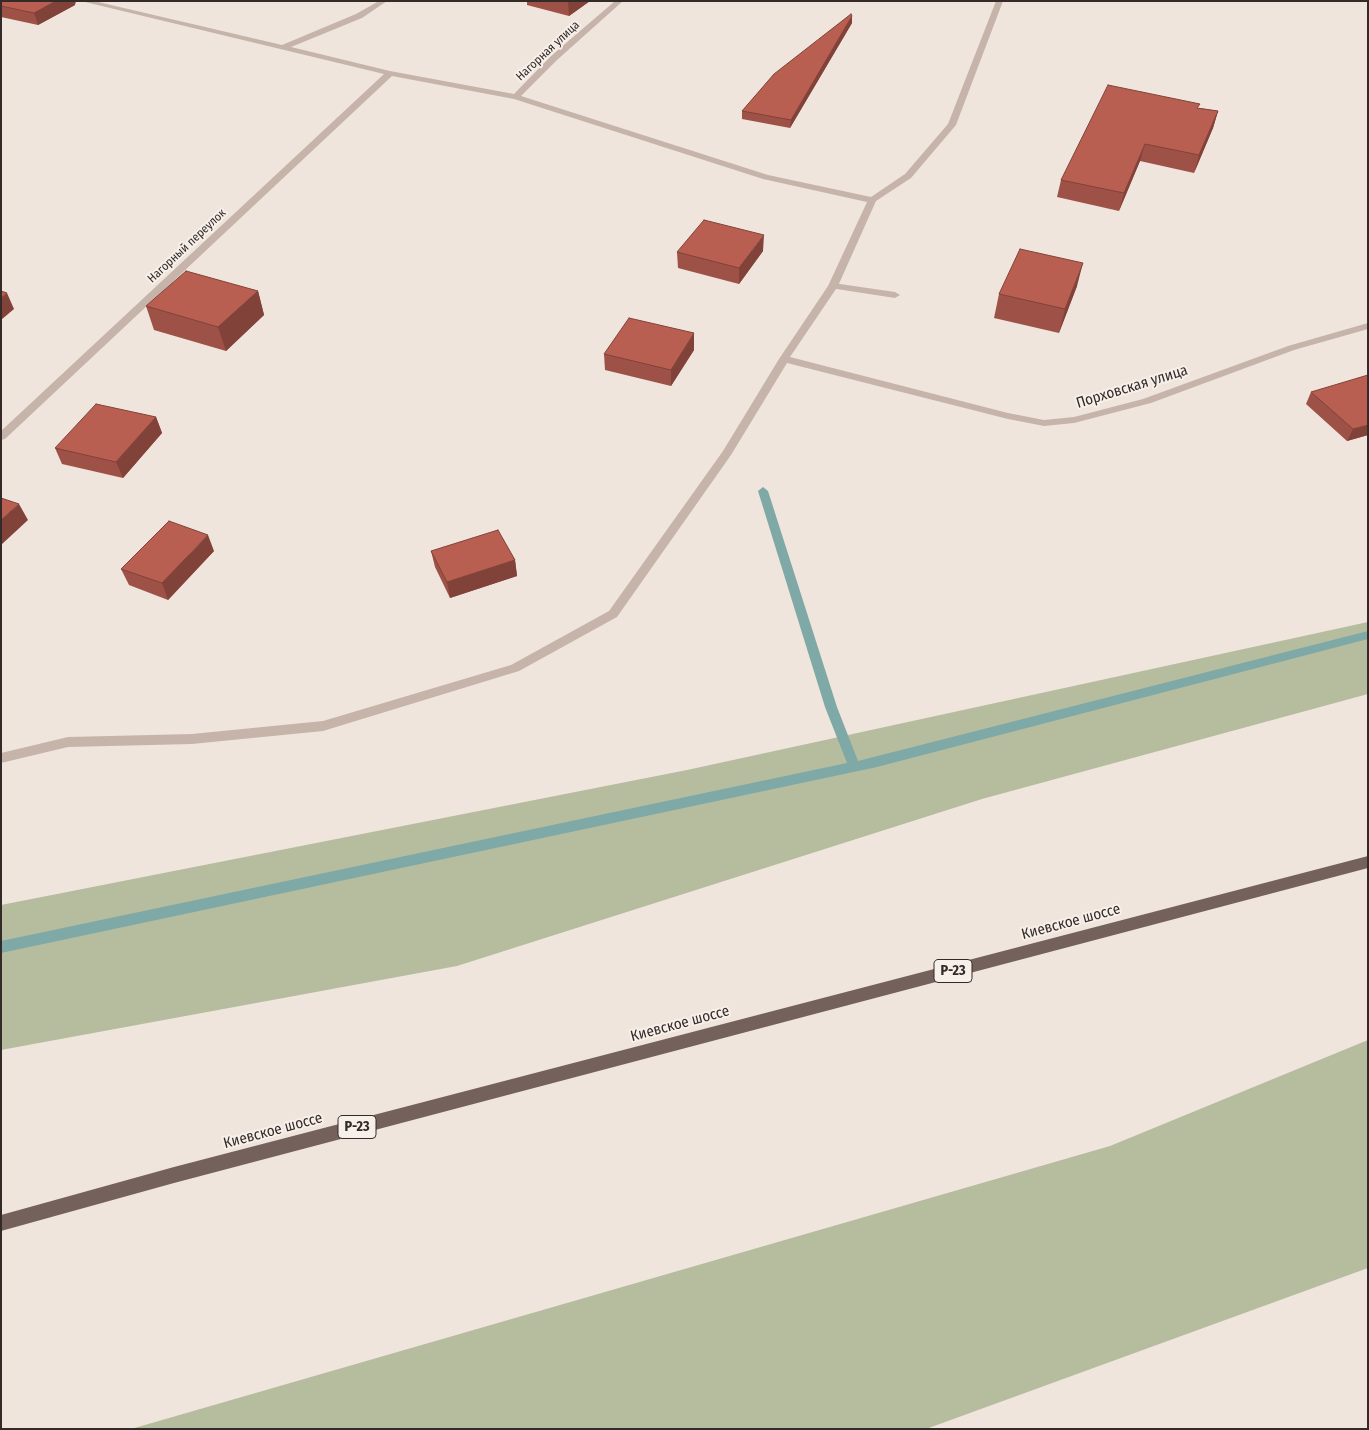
<!DOCTYPE html>
<meta charset="utf-8">
<style>
body{margin:0}
#map{position:relative;width:1369px;height:1430px;overflow:hidden;background:#efe5dd;font-family:"Fira Sans Condensed",sans-serif}
canvas{display:block}
.frame{position:absolute;inset:0;border:2px solid #342b29;pointer-events:none}
</style>
<div id="map">
<canvas width="1369" height="1430"></canvas>
<div class="frame"></div>
</div>
<script>
const g = document.querySelector('canvas').getContext('2d');
g.lineJoin = 'round';
function fill(path, color) { g.fillStyle = color; g.fill(path, 'evenodd'); }
const shape = rows => new Path2D(rows.map(r => 'M' + r).join(''));
function strokePath(path, color, width, dash) { g.strokeStyle = color; g.lineWidth = width; g.lineCap = dash ? 'butt' : 'round'; g.setLineDash(dash || []); g.stroke(path); }
function label(font, color, halo, rows, align = 'center') {
  g.font = font + ' "Fira Sans Condensed",sans-serif'; g.lineWidth = 4; g.setLineDash([]); g.textBaseline = 'middle'; g.strokeStyle = halo; g.fillStyle = color; for (const [text, x, y, turn = 0] of rows) {
    g.save(); g.translate(x, y); g.rotate((+turn || 0) * Math.PI / 180); g.textAlign = isNaN(turn) ? turn : align; if (halo) g.strokeText(text, 0, 0); g.fillText(text, 0, 0); g.restore();
  }
}
fill(shape([
 [1368,622,1368,694,982,799,457,966,1,1050,1,905,687,770],
 [1368,1040,1368,1268,926,1429,131,1429,1110,1146]
]), '#b6bd9f');
fill(shape([
 [763,487,768,491,837,707,858,761,1368,631,1368,639,877,767,1,953,1,941,847,763,825,707,758,491,763,487]
]), '#7fa9a6');
fill(shape([
 [833,283,895,292,900,295,895,298,830,288,830,284,833,283]
]), '#c6b4aa');
fill(shape([
 [81,1,94,1,282,45,356,14,379,1,387,1,362,18,291,47,390,71,514,94,551,56,615,1,623,1,557,60,521,96,768,175,871,197,905,174,948,124,996,1,1003,1,956,125,911,178,876,201,838,286,790,357,1008,413,1044,420,1074,417,1143,399,1288,346,1368,323,1368,329,1294,350,1151,403,1074,423,1044,426,1008,419,787,363,731,455,617,617,519,671,323,731,192,744,68,747,1,763,1,753,68,737,192,734,323,721,511,665,609,611,723,451,779,359,828,286,867,202,763,179,514,99,392,76,5,439,1,440,1,431,384,74,81,1]
]), '#c6b4aa');
fill(shape([
 [1368,856,1368,868,174,1183,1,1231,1,1215,174,1167,1368,856]
]), '#75615c');
fill(shape([
 [1,1,75,5,38,25,1,17],
 [527,1,590,1,569,16,527,5],
 [852,16,852,23,790,128,742,119,742,111],
 [1199,108,1218,111,1213,128,1194,173,1140,161,1119,211,1057,197,1061,180],
 [763,251,739,284,678,268,677,252],
 [1077,286,1059,333,994,318,999,294],
 [258,291,264,315,226,351,154,330,146,306],
 [694,350,671,386,605,370,604,354],
 [1311,392,1368,435,1347,441,1306,404],
 [156,417,162,433,123,478,62,464,55,448],
 [214,551,168,600,129,585,121,569],
 [431,551,515,560,517,576,450,598,435,567]
]), '#9e5247');
fill(shape([
 [56,1,76,1,75,5,38,25,34,13],
 [569,1,590,1,569,16,568,2],
 [852,16,852,23,790,128,791,120],
 [1218,111,1213,128,1194,173,1199,155],
 [1145,144,1140,161,1119,211,1124,193],
 [764,235,763,251,739,284,739,268],
 [1083,263,1077,286,1059,333,1065,309],
 [258,291,264,315,226,351,218,327],
 [7,293,14,309,1,320,1,298],
 [694,333,694,350,671,386,671,370],
 [156,417,162,433,123,478,116,462],
 [1368,425,1368,435,1347,441,1353,429],
 [19,504,28,520,1,545,1,520],
 [208,535,214,551,168,600,162,583],
 [515,560,517,576,450,598,447,582]
]), '#814239');
const building = shape([
 [1,1,56,1,34,13,1,6,1,1],
 [851,14,852,16,791,120,742,111,774,74,851,14],
 [1108,85,1200,104,1197,108,1218,111,1199,155,1145,144,1124,193,1061,180,1108,85],
 [704,220,764,235,739,268,677,252,704,220],
 [1020,249,1083,263,1065,309,999,294,1020,249],
 [186,271,258,291,218,327,146,306,186,271],
 [1,291,7,293,1,298,1,291],
 [629,318,694,333,671,370,604,354,629,318],
 [1368,375,1368,425,1353,429,1311,392,1368,375],
 [96,404,156,417,116,462,55,448,96,404],
 [1,498,19,504,1,520,1,498],
 [169,521,208,535,162,583,121,569,169,521],
 [498,530,515,560,447,582,431,551,498,530]
]);
fill(building, '#b85f52');
strokePath(building, '#814239', 1);
label('12px', '#342b29', '#f7efe9', [
 ["Нагорная улица",548,51,-43],
 ["Нагорный переулок",187,246,-43]
]);
for (const [x, y, w] of [
 [953,971,38],
 [357,1127,38]
]) { const box = new Path2D(); box.roundRect(x - w / 2, y - 11.5, w, 23, 4); g.fillStyle = '#f7efe9'; g.fill(box); strokePath(box, '#342b29', 1); }
label('bold 14px', '#342b29', null, [
 ["Р-23",953,971],
 ["Р-23",357,1127]
]);
label('15px', '#342b29', '#f7efe9', [
 ["Порховская улица",1132,387,-17],
 ["Киевское шоссе",1071,922,-15],
 ["Киевское шоссе",680,1024,-15],
 ["Киевское шоссе",273,1131,-15]
]);
</script>
